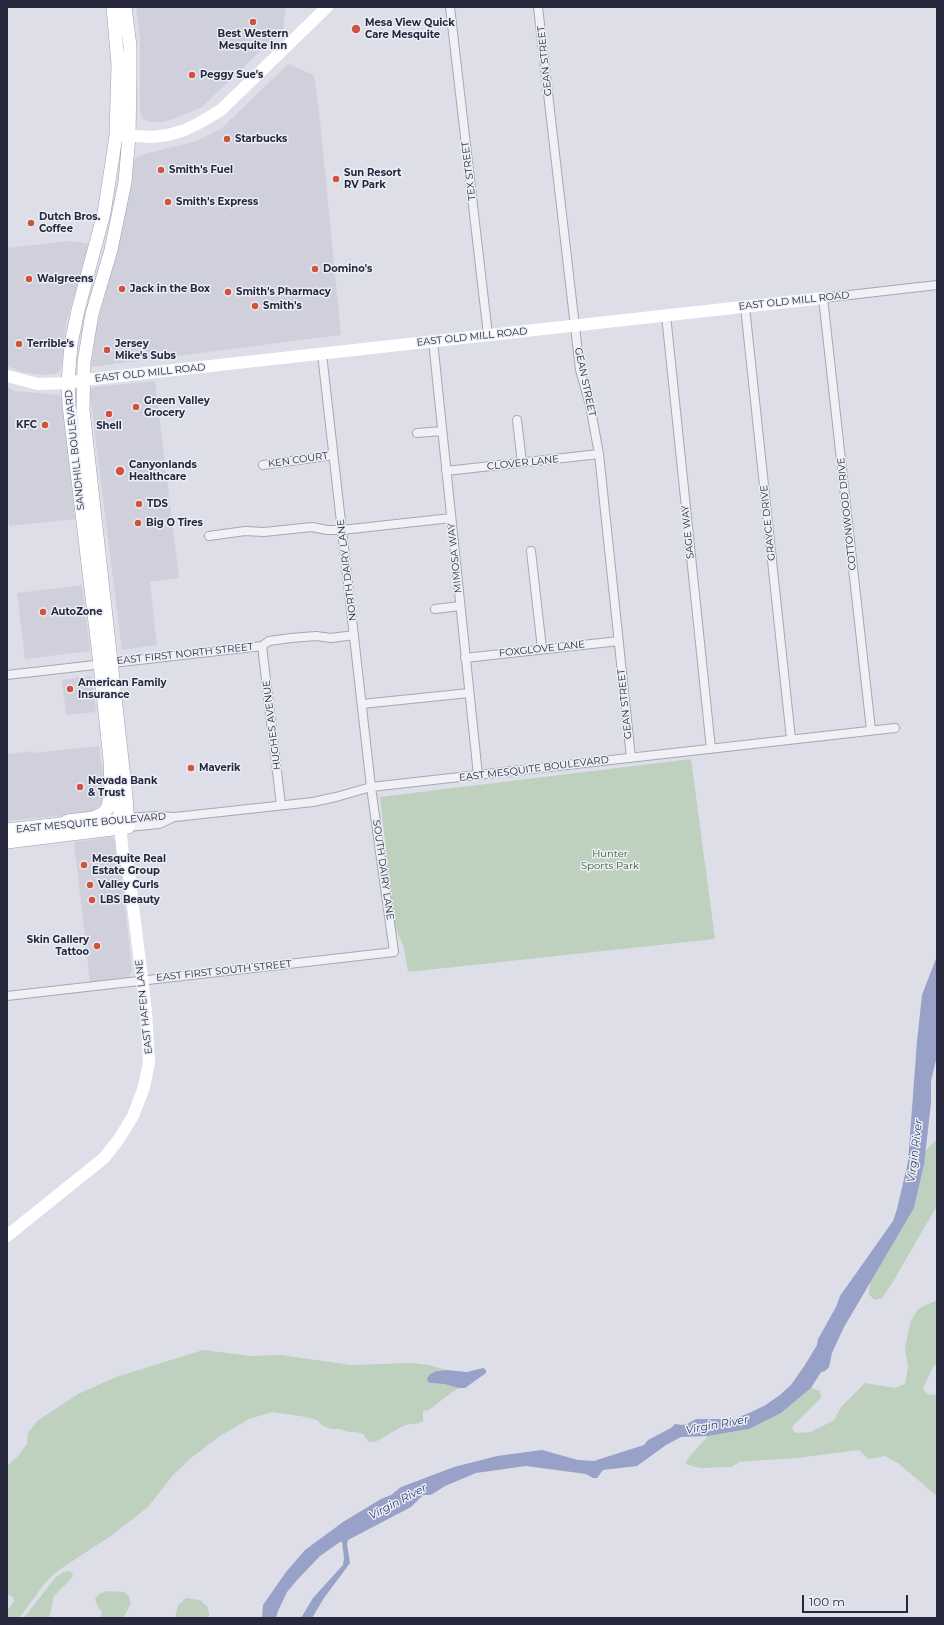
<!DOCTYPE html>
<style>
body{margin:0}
#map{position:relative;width:944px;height:1625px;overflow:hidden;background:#dddee7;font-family:Montserrat,sans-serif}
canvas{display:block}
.frame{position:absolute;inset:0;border:8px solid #27283e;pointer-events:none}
.scale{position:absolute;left:802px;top:1595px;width:106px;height:18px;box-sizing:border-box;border:2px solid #27283e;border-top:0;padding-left:5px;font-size:12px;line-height:14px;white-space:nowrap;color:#27283e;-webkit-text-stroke:3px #eceef5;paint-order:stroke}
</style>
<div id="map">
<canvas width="944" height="1625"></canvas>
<div class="frame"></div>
<div class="scale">100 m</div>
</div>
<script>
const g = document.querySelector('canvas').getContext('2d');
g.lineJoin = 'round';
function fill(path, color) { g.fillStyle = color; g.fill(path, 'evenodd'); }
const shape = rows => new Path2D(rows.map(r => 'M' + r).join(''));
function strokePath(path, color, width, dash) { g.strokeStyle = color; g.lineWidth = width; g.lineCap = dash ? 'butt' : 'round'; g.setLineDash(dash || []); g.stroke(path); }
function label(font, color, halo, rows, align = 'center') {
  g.font = font + ' Montserrat,sans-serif'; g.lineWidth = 3; g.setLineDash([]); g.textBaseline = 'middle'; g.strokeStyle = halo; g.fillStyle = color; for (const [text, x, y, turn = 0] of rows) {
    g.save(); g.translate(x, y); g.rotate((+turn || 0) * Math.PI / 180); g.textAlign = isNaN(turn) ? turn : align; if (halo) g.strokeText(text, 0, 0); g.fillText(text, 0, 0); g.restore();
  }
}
fill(shape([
 [136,7,286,7,283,29,202,107,174,119,162,122,150,122,145,120,142,117,140,110,140,39],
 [288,64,314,75,319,111,341,335,91,367,97,326,120,238,132,160,144,154,197,141,222,128],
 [71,241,90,244,66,323,61,370,55,374,42,375,22,372,7,366,7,248],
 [155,381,179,578,150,582,157,645,122,650,90,394,91,390,94,387],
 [7,387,15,391,59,395,62,398,75,519,9,526,7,505],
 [82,585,90,651,25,659,17,593],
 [90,676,92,677,96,712,66,715,62,680],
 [99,746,105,789,105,796,100,805,94,810,81,814,7,821,7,754,34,751,34,753],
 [112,837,118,843,132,970,128,977,90,982,74,842]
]), '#cfd0dc');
fill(shape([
 [691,759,715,939,408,972,404,948,394,924,380,797],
 [937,1139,937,1206,891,1285,882,1298,875,1300,869,1295,870,1282,914,1208,924,1165,924,1154,928,1148],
 [937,1300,937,1363,932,1369,923,1388,928,1395,937,1394,937,1496,898,1463,885,1456,876,1458,868,1459,859,1450,797,1458,751,1461,740,1462,731,1467,700,1468,685,1464,689,1457,708,1436,749,1429,781,1413,811,1388,820,1391,821,1398,792,1427,795,1433,811,1432,834,1420,841,1407,865,1383,895,1388,905,1384,908,1366,905,1349,910,1323,918,1309],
 [203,1350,251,1356,281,1355,351,1365,411,1363,429,1365,446,1370,437,1371,431,1383,444,1384,459,1388,452,1392,429,1410,423,1411,423,1421,420,1423,405,1425,375,1442,369,1442,363,1434,356,1432,349,1432,340,1429,331,1429,323,1426,317,1420,306,1417,272,1412,249,1419,220,1436,191,1458,173,1475,148,1507,112,1535,56,1572,45,1583,19,1618,7,1618,7,1610,14,1602,13,1597,7,1594,7,1466,18,1456,27,1444,28,1433,37,1421,78,1394,116,1377],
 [70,1571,73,1575,71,1579,54,1596,49,1618,24,1618,55,1578,63,1572],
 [107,1591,125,1592,129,1597,131,1604,123,1618,100,1618,102,1613,97,1605,95,1599,99,1594],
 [186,1598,200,1600,207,1606,209,1613,209,1618,175,1618,178,1605]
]), '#bed1bf');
fill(shape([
 [937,956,937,1056,931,1081,931,1103,924,1165,914,1208,844,1327,832,1353,829,1367,825,1371,821,1372,811,1388,781,1413,749,1429,708,1436,681,1437,666,1445,637,1466,603,1470,597,1478,593,1478,586,1474,526,1466,476,1473,445,1486,431,1495,423,1495,411,1507,348,1540,347,1544,350,1563,324,1598,312,1618,301,1618,313,1598,343,1565,344,1558,342,1542,340,1542,320,1556,298,1579,287,1592,278,1611,276,1618,262,1618,263,1605,286,1572,305,1550,343,1522,381,1499,391,1495,401,1487,454,1467,497,1456,542,1450,578,1460,594,1461,644,1445,648,1440,671,1428,675,1424,682,1425,687,1424,696,1419,734,1419,749,1413,764,1406,780,1395,791,1385,805,1365,817,1345,818,1339,836,1307,840,1296,893,1221,897,1209,908,1162,917,1041,922,995],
 [483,1368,486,1370,486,1373,465,1388,459,1388,444,1384,431,1383,428,1382,427,1379,430,1374,437,1371,446,1370,467,1372]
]), '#98a1c8');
const street = shape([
 [450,7,488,335],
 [538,7,580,370,590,405,599,454,631,758],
 [745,307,791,739],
 [666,315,711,749],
 [433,341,478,775],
 [517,420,522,463],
 [417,433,442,431],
 [263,465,333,455],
 [446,471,599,454],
 [209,536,245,531,264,532,312,527,327,530,342,530,451,518],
 [531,551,542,649],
 [435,609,460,606],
 [262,646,281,805],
 [465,658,619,641],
 [7,675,262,646,269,641,291,638,316,636,331,638,354,635],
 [362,704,469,693],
 [871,730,823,298,937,285],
 [128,818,156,816,175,817,313,802,336,797,371,787,895,728],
 [128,827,159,824,172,818],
 [7,996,394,952,371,787,322,354]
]);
const primary = shape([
 [7,830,62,824,68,821,93,818,102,814,107,809,111,794,110,760,100,664,69,405,68,383,71,344,78,310,104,213,113,156,116,135,118,65,113,7],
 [7,842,128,827,126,796,83,410,84,362,92,314,111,250,125,182,129,136,130,81,130,46,125,7]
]);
strokePath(street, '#a6a7b4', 10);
strokePath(primary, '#9c9fb3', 14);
strokePath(street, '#f0f0f5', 8);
strokePath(shape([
 [120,135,152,137,168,135,185,130,201,122,221,110,327,7],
 [7,376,38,384,68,383,84,380,823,298],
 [87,823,127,819],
 [7,1236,104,1158,119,1139,133,1116,144,1087,149,1062,146,1011,128,865,123,858,118,796,114,779]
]), '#fff', 12);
strokePath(primary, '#fff', 13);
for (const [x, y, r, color] of [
 [253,22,4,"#ce5340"],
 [356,29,5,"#ce5340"],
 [192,75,4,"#ce5340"],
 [227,139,4,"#ce5340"],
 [161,170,4,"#ce5340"],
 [336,179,4,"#ce5340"],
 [168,202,4,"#ce5340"],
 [31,223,4,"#ce5340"],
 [315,269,4,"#ce5340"],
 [29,279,4,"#ce5340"],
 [122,289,4,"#ce5340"],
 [228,292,4,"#ce5340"],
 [255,306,4,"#ce5340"],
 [19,344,4,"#ce5340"],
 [107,350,4,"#ce5340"],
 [136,407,4,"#ce5340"],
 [109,414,4,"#ce5340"],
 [45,425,4,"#ce5340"],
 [120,471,5,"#ce5340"],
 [139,504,4,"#ce5340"],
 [138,523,4,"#ce5340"],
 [43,612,4,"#ce5340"],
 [70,689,4,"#ce5340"],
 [191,768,4,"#ce5340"],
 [80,787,4,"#ce5340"],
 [84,865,4,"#ce5340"],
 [90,885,4,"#ce5340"],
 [92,900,4,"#ce5340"],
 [97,946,4,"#ce5340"]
]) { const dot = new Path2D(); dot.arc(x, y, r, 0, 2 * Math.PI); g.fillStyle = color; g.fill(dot); strokePath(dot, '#eceef5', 1.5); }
label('bold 10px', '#27283e', '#eceef5', [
 ["Mesa View Quick",365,23],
 ["Care Mesquite",365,35],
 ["Best Western",253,34,"center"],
 ["Mesquite Inn",253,46,"center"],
 ["Peggy Sue's",200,75],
 ["Starbucks",235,139],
 ["Smith's Fuel",169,170],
 ["Sun Resort",344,173],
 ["RV Park",344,185],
 ["Smith's Express",176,202],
 ["Dutch Bros.",39,217],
 ["Coffee",39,229],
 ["Domino's",323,269],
 ["Walgreens",37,279],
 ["Jack in the Box",130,289],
 ["Smith's Pharmacy",236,292],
 ["Smith's",263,306],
 ["Terrible's",27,344],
 ["Jersey",115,344],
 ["Mike's Subs",115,356],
 ["Green Valley",144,401],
 ["Grocery",144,413],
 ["KFC",37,425,"right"],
 ["Shell",109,426,"center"],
 ["Canyonlands",129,465],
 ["Healthcare",129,477],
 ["TDS",147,504],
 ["Big O Tires",146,523],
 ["AutoZone",51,612],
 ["American Family",78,683],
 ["Insurance",78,695],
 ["Maverik",199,768],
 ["Nevada Bank",88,781],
 ["& Trust",88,793],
 ["Mesquite Real",92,859],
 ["Estate Group",92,871],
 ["Valley Curls",98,885],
 ["LBS Beauty",100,900],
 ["Skin Gallery",89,940,"right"],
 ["Tattoo",89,952,"right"]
], 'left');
label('10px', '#27283e', '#eceef5', [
 ["GEAN STREET",545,61,-96],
 ["TEX STREET",469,171,-97],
 ["EAST OLD MILL ROAD",794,301,-6],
 ["EAST OLD MILL ROAD",472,337,-6],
 ["EAST OLD MILL ROAD",150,373,-6],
 ["GEAN STREET",585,382,78],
 ["SANDHILL BOULEVARD",75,450,-96],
 ["KEN COURT",298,460,-8],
 ["CLOVER LANE",523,463,-6],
 ["COTTONWOOD DRIVE",847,514,-96],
 ["GRAYCE DRIVE",768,523,-96],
 ["SAGE WAY",688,532,-96],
 ["MIMOSA WAY",455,558,-96],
 ["NORTH DAIRY LANE",347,570,-97],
 ["FOXGLOVE LANE",542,649,-6],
 ["EAST FIRST NORTH STREET",185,654,-6],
 ["GEAN STREET",625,704,-96],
 ["HUGHES AVENUE",272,725,-97],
 ["EAST MESQUITE BOULEVARD",534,769,-7],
 ["EAST MESQUITE BOULEVARD",91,823,-5],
 ["SOUTH DAIRY LANE",383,870,82],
 ["EAST FIRST SOUTH STREET",224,971,-6],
 ["EAST HAFEN LANE",144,1007,-96]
]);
label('10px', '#345937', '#eceef5', [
 ["Hunter",610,854],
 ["Sports Park",610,866]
]);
label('italic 11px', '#313b72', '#eceef5', [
 ["Virgin River",915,1151,-83],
 ["Virgin River",717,1425,-10],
 ["Virgin River",398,1502,-28]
]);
</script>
